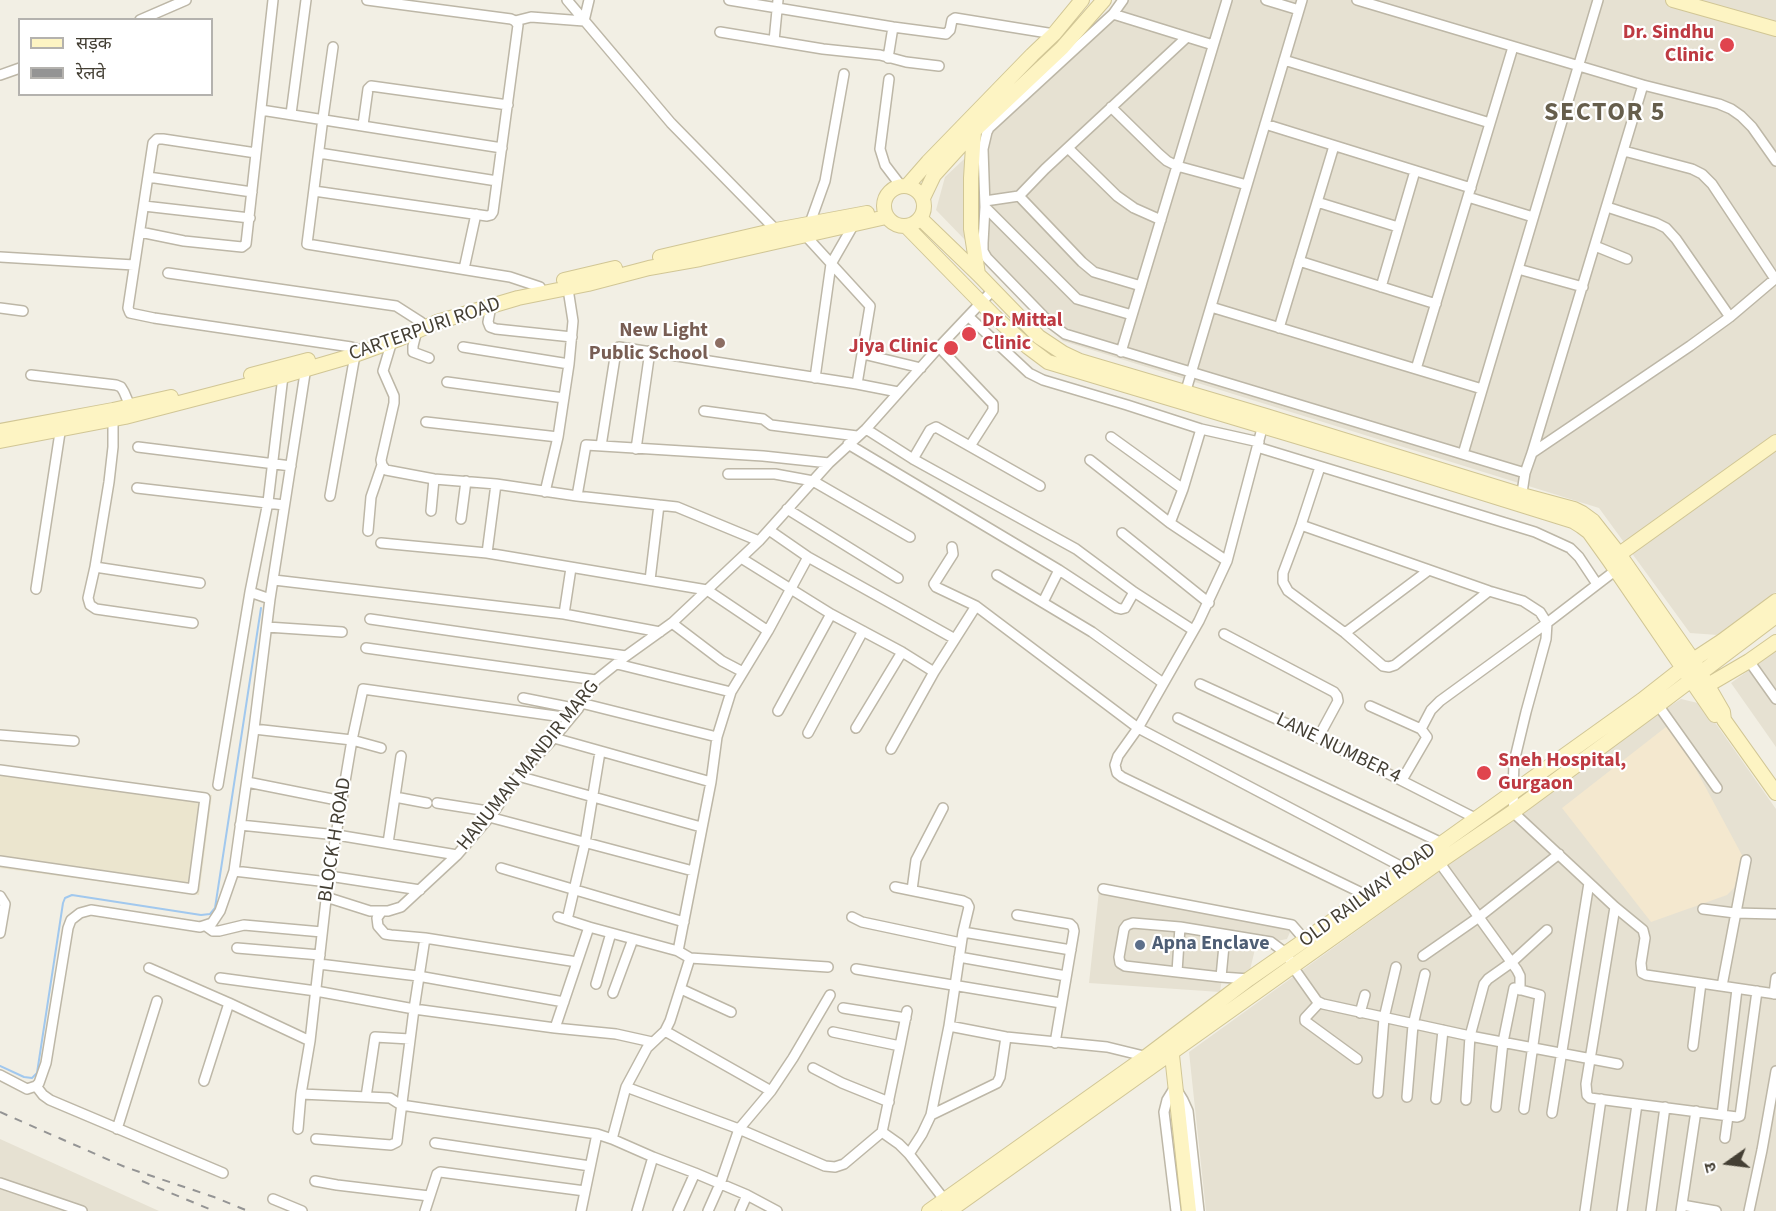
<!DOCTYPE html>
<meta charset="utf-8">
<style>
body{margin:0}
#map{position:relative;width:1776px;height:1211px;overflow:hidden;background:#f2efe4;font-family:"Source Sans 3","Noto Sans Devanagari",sans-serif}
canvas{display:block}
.legend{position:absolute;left:18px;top:18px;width:195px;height:78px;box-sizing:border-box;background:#fff;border:2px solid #b4b2ae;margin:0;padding:8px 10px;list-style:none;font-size:18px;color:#443f34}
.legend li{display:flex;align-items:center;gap:12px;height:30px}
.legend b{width:30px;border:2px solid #b4b2ae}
.north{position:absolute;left:1698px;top:1133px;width:60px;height:60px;-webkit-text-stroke:4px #fff;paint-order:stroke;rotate:256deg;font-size:16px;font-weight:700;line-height:24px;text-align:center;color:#443f34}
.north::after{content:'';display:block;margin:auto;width:21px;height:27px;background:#443f34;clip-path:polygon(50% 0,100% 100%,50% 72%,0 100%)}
</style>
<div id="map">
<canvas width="1776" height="1211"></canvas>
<ul class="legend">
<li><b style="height:8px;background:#fdf4c3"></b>सड़क</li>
<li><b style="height:8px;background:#949494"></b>रेलवे</li>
</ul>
<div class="north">उ</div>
</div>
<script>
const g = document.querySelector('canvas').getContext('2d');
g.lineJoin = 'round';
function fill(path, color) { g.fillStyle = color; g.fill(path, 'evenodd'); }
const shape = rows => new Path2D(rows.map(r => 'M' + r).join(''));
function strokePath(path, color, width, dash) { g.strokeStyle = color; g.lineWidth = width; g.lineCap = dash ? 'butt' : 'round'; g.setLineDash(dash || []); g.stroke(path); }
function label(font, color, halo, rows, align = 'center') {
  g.font = font + ' "Source Sans 3",sans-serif'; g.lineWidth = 4.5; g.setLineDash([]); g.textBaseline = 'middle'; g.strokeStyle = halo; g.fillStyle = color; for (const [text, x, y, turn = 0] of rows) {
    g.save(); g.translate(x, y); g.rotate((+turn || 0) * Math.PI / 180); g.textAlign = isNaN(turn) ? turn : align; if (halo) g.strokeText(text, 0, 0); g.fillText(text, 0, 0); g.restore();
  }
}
fill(shape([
 [1128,0,1776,0,1776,592,1718,635,1690,633,1599,508,1063,341,936,210,945,177,1110,22],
 [1776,651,1776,747,1731,683],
 [1681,699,1702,704,1776,809,1776,1211,1206,1211,1189,1052,1657,714],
 [1099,891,1295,921,1287,939,1256,945,1249,974,1223,971,1220,992,1089,983],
 [0,1139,159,1211,0,1211]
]), '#e6e1d2');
fill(shape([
 [1671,723,1743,857,1734,888,1727,895,1651,922,1562,808]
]), '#f4e8cf');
fill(shape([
 [0,767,212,795,199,895,0,868]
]), '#ebe5ce');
strokePath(shape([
 [0,1066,24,1077,32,1078,37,1073,63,903,65,898,72,895,201,915,210,914,215,908,261,608]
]), '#a1c8ee', 2);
const street = shape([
 [567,0,671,123,776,230],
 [729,0,893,27,946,34,950,30,952,20,955,18,1054,34],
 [1123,0,1113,14,989,128,987,132,983,149,985,207,983,243,983,251,987,258,1049,322,1065,334,1525,473],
 [1266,0,1299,10],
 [1357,0,1643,85,1719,104,1731,109,1741,116,1752,127,1776,161],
 [1113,14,1213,45],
 [140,20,186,0],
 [515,21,531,17,584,21,589,0],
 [720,32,823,49,880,55,906,62,939,66],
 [774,41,778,0],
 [333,47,323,118,307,244,510,277,540,287],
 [888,58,893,27],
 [1284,60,1490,123],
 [0,75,20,68],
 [889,79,880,149,885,165,901,186],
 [1111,107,1159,154,1167,161,1177,166,1247,185],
 [261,110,502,148],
 [291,114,306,0],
 [1265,124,1471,188],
 [363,125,368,89,371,86,508,105],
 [1068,148,1117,196,1134,208,1161,220],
 [1624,151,1692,169,1702,174,1712,184,1775,279],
 [256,153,163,139,157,139,153,143,128,308,130,313,154,318,351,347,364,351],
 [319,153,497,181],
 [148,177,252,192],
 [314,191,487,216,491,215,493,212,518,25,515,21,511,19,367,0],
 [1019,196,1082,262,1094,272,1141,286],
 [1468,197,1533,217],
 [985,201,1019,196,1045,169,1187,37],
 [1317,202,1398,227],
 [144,206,250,218],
 [985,207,1077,299,1132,315],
 [1607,207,1656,223,1666,228,1676,239,1730,317],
 [810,223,825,181,844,74],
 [140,232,184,241,242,247,246,244,273,0],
 [805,235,870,306,857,384],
 [1595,246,1627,259],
 [0,257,134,265],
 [1299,261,1436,304],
 [464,269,476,214],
 [1518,269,1583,287],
 [168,273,396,306,421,322],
 [1381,287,1415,171],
 [491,306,488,322,490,327,496,329,572,337],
 [1211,307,1482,389],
 [0,308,23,311],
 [969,317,1029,373,1043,380,1127,405,1201,429,1259,442],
 [1279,328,1334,146],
 [417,330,413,346,413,352,429,358],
 [392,341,383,371,394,396,394,403,381,460,382,465,386,470,434,479,496,484,577,496,677,507,759,541],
 [463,347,569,364],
 [939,347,993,404,993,410,970,446],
 [1121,352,1227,0],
 [863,354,921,368],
 [1416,369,1513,47],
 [31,375,116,385,121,387,124,392,130,406],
 [815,378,831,264,854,224],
 [447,382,564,398],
 [1184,397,1302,0],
 [704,411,763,419,771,425,857,436],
 [113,415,113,447,109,482,95,567,88,598,90,605,96,609,193,623],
 [1264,421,1227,561,1199,621,1138,728,1118,756,1115,765,1117,773,1122,777,1368,896],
 [426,422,558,437],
 [866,429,913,459,1076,549,1134,592,1193,630],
 [1111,437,1183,489],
 [848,444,1059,570,1117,608,1121,609,1125,608,1134,592],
 [601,446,616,351,619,347,857,384,898,392],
 [138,447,291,466],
 [1257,447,1535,532,1570,548,1579,557,1597,584],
 [636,449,650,351],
 [1532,453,1690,346,1730,317,1776,278],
 [1463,454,1598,0],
 [913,459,930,430,936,427,1040,486],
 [1090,460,1170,523,1227,561],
 [1320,467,1301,525,1283,573,1283,582,1288,591,1345,633,1383,666,1389,667,1395,665,1489,591],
 [728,474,775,474,813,481,910,537],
 [137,488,284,505],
 [545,492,558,437,569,364,573,321,568,289],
 [330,496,355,355],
 [577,496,586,445,763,456,829,463],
 [1521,499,1525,473,1532,453,1643,85],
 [787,509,898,578],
 [431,511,434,479],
 [461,519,466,481],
 [1170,523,1183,489,1201,429],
 [1301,525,1489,591,1523,601,1540,612,1547,623,1546,639,1526,712,1514,762,1513,793,1514,811,1515,814,1615,907,1643,930,1645,938,1641,963,1642,973,1646,975,1776,994],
 [769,530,808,557,955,639],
 [368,531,371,497,382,465],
 [1122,533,1209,603],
 [381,543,487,553,707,590,768,631],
 [952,547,953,554,934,584,936,587,976,606,1138,728,1406,869],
 [487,553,496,484],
 [741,558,831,614,902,652,934,672],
 [95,567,200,583],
 [997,575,1092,632,1163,683],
 [274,580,564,614,660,632],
 [650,580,659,505],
 [36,589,61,426],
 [250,592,270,599],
 [1043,602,1059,570],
 [564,614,571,568],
 [370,619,626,656],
 [672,623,722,661,743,672],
 [267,627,342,632],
 [1345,633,1429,570],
 [1224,634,1334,692,1337,696,1338,701,1318,738],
 [366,648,596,680],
 [1749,661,1776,699],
 [617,664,731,692],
 [1200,684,1318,738,1475,818],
 [523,698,578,709],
 [581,703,717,737],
 [1658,705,1717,788],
 [1370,706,1421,729,1427,737,1402,780],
 [778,711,831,614],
 [1178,718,1442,843],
 [856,728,902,652],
 [254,729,352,740,381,748],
 [1421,729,1431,710,1440,701,1547,623,1616,570],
 [808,733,863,631],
 [0,735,74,741],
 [554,738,711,782],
 [891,749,934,672,976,606],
 [0,770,205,798,193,889,0,861],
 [518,776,701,827],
 [247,782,342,801],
 [218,785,250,592,268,502,283,376],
 [395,797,427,803],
 [437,803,494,812],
 [489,817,693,871],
 [240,825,337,835,457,855],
 [388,843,401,756],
 [1439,862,1517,970,1520,976,1520,990],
 [501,868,684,922],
 [234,871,328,882],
 [329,876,420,890],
 [895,887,963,901,967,903,969,907,963,932,949,1026,931,1115,922,1134,909,1154],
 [1103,889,1292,925,1305,940],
 [912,890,916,860,943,808],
 [0,896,5,904,0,933],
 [326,897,370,911,388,911,401,907,457,855,494,812,518,776,554,738,578,709,596,680,626,656,672,623,759,541,829,463,866,429,939,347,993,290],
 [1615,907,1586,1084,1587,1095,1590,1098,1737,1117,1740,1116,1757,991],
 [1703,909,1735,913,1776,914],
 [382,911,377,918,378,926,385,934,391,935,425,938,577,962],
 [1017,915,1070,924,1073,927,1074,931,1055,1043],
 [558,917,589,927,678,951,690,958,828,967],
 [852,917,862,922,961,943],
 [567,920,585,843,600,752],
 [206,926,213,931,219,931,244,925,322,932],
 [963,932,1071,950],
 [237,948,320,955],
 [678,951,711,782,717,737,731,692,768,631,808,557],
 [1423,956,1479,917,1559,854],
 [959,957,1066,976],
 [319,964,418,976,564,1002],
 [149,968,229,1003,310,1041],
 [856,969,1061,1003],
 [1177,972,1180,927],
 [1221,977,1225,935],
 [220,978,316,991,414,1009,555,1028,616,1034,652,1042],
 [1249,979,1221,977,1125,966,1120,963,1119,957,1124,929,1127,925,1133,923,1180,927,1271,942,1287,954,1293,967,1317,1001,1323,1004,1470,1036,1618,1064],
 [596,984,611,933],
 [1722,986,1746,860],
 [681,989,731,1012],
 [613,993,633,939],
 [1774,994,1776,978],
 [1319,1003,1305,1018,1305,1021,1357,1059],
 [843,1008,906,1018],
 [1360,1013,1365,995],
 [949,1026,1006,1037,1107,1047,1148,1057],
 [555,1028,589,927],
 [665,1031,771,1091],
 [833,1032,900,1046,907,1011],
 [1693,1046,1701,983],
 [813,1068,842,1083,889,1102],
 [0,1075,27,1089,36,1086,39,1083,46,1063,68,928,71,920,80,913,91,910,200,927,212,923,220,911,234,871,254,729,270,599,306,367],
 [204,1081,229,1003],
 [36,1086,43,1095,50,1100,223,1173],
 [626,1087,739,1129,825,1166,835,1167,844,1164,882,1132,900,1046],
 [1378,1093,1384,1018,1396,967],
 [301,1094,390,1098,401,1105,597,1134,612,1139,653,1157,695,1173,747,1195,777,1211],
 [366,1097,375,1037,410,1039],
 [1407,1097,1413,1025,1425,974],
 [1436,1099,1443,1030],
 [1466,1100,1470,1036,1484,984,1488,979,1512,962,1547,930],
 [1496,1107,1503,1042,1514,988,1540,995,1524,1109],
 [1552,1113,1589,883],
 [931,1115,997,1083,1000,1077,1006,1037],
 [1722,1115,1737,989],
 [117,1129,157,1001],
 [298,1129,301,1094,310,1041,328,882,352,740,363,689,570,718],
 [882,1132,899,1144,909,1154,947,1203],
 [1725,1138,1728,1116],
 [316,1139,391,1145,397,1142,414,1009,425,938],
 [612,1139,626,1087,647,1048,665,1031,670,1021,690,958],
 [435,1143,590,1166],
 [315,1181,337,1185,429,1196],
 [0,1183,82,1211],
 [273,1199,302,1211],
 [1682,1205,1716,1211],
 [425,1211,437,1174,440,1172,585,1191],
 [581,1211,597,1134],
 [637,1211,653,1157],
 [678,1211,695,1173],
 [708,1211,720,1184,739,1129,771,1091,793,1058,830,995],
 [740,1211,747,1195],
 [1176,1211,1164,1112,1167,1100,1175,1087,1183,1100,1188,1111,1199,1211],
 [1585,1211,1601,1099],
 [1622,1211,1637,1104],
 [1651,1211,1665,1107],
 [1681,1211,1696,1111],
 [1749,1211,1762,1150,1776,1071]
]);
const secondary = shape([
 [1673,0,1776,29],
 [974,131,971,178,971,229,978,274],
 '884 206a20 20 0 1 1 40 0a20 20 0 1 1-40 0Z',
 [907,186,928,162,1032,55,1054,34,1082,0],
 [923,198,934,175,974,131,1062,48,1104,0],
 [920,218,978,274,1039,337,1063,353,1080,361,1266,416,1522,495,1574,509,1582,513,1593,521,1619,554,1693,660,1723,712,1724,720,1776,793],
 [907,227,995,317,1028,347,1048,362,1406,469,1573,521,1581,526,1589,532,1609,560,1715,715],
 [660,257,776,230,867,213],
 [564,280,615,268],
 [251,375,308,360],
 [0,431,113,410,171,397],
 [0,441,125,417,283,376,355,355,399,339,437,322,518,298,588,284,649,268,700,259,886,217],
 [1614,558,1776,442],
 [1708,685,1749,661,1776,642],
 [1171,1046,1189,1211],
 [929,1211,1147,1056,1249,979,1368,896,1642,700,1693,660,1722,641,1776,601],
 [949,1211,1439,862,1514,811,1658,705,1776,616]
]);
strokePath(street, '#bdb7a7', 12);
strokePath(secondary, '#d1c695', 16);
strokePath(street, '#fff', 9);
strokePath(secondary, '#fdf4c3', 14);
strokePath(shape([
 [0,1112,125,1167,214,1197,248,1211],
 [142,1181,214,1211]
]), '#949494', 2, [8, 8]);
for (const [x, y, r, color] of [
 [1727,45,8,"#e0444e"],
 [969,334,8,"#e0444e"],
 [720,343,6,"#8d6e63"],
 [951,348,8,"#e0444e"],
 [1484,773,8,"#e0444e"],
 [1140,945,6,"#5c6f8a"]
]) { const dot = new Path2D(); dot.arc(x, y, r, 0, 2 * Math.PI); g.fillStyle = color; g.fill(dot); strokePath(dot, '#fff', 2); }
label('bold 20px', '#be3a42', '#fff', [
 ["Dr. Sindhu",1714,34],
 ["Clinic",1714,57],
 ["Dr. Mittal",982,322,"left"],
 ["Clinic",982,345,"left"],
 ["Jiya Clinic",938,348],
 ["Sneh Hospital,",1498,762,"left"],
 ["Gurgaon",1498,785,"left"]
], 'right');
label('20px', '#443f34', '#fff', [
 ["CARTERPURI ROAD",425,330,-19],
 ["LANE NUMBER 4",1338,749,26],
 ["HANUMAN MANDIR MARG",529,766,-51],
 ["BLOCK H ROAD",336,840,-81],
 ["OLD RAILWAY ROAD",1368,896,-36]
]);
label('bold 20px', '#785e54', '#fff', [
 ["New Light",708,332],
 ["Public School",708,355]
], 'right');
label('bold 20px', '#4e5e75', '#fff', [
 ["Apna Enclave",1152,945]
], 'left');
g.letterSpacing = '1.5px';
label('bold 26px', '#665e4c', '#fff', [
 ["SECTOR 5",1605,114]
]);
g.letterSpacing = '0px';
</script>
